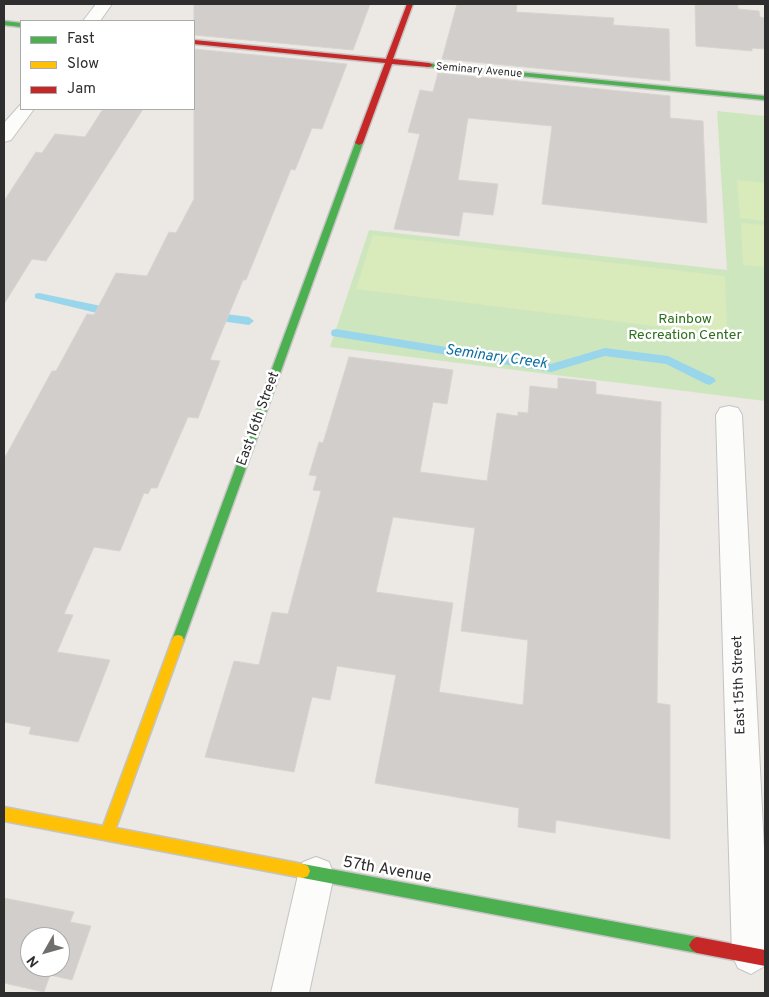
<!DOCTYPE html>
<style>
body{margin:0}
#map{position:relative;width:769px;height:997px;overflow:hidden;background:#ece8e4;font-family:Overpass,sans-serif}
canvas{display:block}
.frame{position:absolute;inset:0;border:5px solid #2e2e2e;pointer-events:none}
.legend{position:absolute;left:20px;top:20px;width:175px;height:90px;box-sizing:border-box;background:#fff;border:1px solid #ababab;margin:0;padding:6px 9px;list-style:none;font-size:15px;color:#2e2e2e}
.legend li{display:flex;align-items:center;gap:10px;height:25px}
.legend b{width:25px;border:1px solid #ababab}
.north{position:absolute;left:20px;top:927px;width:50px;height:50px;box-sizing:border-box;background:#fff;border:1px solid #ababab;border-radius:50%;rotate:232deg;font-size:14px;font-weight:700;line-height:20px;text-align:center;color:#2e2e2e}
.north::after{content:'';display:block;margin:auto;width:18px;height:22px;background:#706f6e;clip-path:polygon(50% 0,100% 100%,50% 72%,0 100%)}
</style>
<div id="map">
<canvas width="769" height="997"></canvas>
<div class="frame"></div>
<ul class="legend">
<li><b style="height:6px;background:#4caf50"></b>Fast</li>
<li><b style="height:6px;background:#ffc107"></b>Slow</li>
<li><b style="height:6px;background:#c62828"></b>Jam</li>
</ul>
<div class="north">N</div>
</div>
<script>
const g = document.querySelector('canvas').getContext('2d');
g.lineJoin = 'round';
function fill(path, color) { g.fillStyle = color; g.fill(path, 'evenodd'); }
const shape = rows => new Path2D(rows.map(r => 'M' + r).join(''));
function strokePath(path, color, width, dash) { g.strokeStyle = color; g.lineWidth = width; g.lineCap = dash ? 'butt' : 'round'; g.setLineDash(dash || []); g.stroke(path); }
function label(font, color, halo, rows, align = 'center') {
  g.font = font + ' Overpass,sans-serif'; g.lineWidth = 5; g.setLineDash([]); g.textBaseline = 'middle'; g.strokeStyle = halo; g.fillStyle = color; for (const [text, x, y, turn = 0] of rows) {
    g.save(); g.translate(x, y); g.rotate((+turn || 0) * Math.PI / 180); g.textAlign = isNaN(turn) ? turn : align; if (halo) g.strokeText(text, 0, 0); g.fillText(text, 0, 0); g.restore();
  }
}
fill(shape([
 [717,111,765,116,765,401,330,347,369,230,727,270]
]), '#cee6be');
fill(shape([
 [737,180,765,183,765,221,740,218],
 [741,223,765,225,765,267,743,265],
 [373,235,725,276,727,335,356,289]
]), '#d9eabb');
fill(shape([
 [39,293,101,306,113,306,118,310,113,314,101,314,35,298,35,294,39,293],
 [210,312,249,317,254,321,249,325,206,319,205,316,210,312],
 [336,329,551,364,605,348,668,356,714,378,716,381,710,385,706,384,666,364,605,356,551,372,332,336,331,333,332,330,336,329]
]), '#99d6ec');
const building = shape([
 [194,4,370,4,353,50,194,35,194,4],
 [457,4,517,4,516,12,614,18,613,25,669,29,670,81,442,59,457,4],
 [695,4,738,4,738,9,759,11,760,17,765,18,765,49,752,48,752,51,696,46,695,4],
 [194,49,347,64,322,129,312,128,295,170,291,169,246,280,243,280,210,360,220,361,198,418,188,417,157,488,151,488,148,494,144,493,120,551,94,547,64,614,73,615,57,652,110,660,78,742,29,734,31,727,4,722,4,459,52,371,56,371,87,314,94,315,116,273,147,276,169,232,176,233,194,199,194,49],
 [438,73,670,96,670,118,703,121,707,223,542,204,552,126,468,118,458,180,498,184,493,215,463,212,459,236,394,229,420,134,408,132,420,90,433,92,438,73],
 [103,109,143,109,46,261,32,259,4,304,4,201,36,152,42,153,55,134,85,137,103,109],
 [349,357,453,370,447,404,433,402,420,472,487,481,497,413,518,416,518,412,528,413,530,386,558,389,558,378,596,382,596,394,661,402,657,703,670,705,670,839,556,820,555,833,518,827,519,808,375,783,396,675,337,666,330,700,312,697,294,772,205,757,234,661,259,665,272,612,288,614,321,491,313,490,317,476,309,475,319,442,323,443,349,357],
 [393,517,475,528,461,631,528,640,523,705,439,692,453,603,376,592,393,517],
 [4,898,74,912,70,922,91,926,72,980,50,975,44,992,4,983,4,898],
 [30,937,60,937,60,967,30,967,30,937]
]);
fill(building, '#d1cecb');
strokePath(building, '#d7d4d0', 1);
const street = shape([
 [96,4,112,4,100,21,83,21,96,4],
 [21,104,21,109,34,109,11,140,4,142,4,123,21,104],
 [729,406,738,408,742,415,765,868,765,966,751,974,738,968,732,955,716,415,720,408,729,406],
 [316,857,329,862,334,875,309,993,271,993,298,875,303,862,316,857]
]);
const fast = shape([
 [4,21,21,23,21,27,4,25,4,21],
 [426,63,765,96,765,100,429,67,426,67,426,63],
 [356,141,363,143,184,640,182,644,178,645,174,644,172,640,356,141],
 [303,864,697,937,702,940,705,945,702,950,697,953,303,878,298,876,296,871,298,866,303,864]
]);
const slow = shape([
 [178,635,182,636,184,640,116,828,303,864,308,866,310,871,308,876,303,878,4,821,4,807,103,826,172,640,174,636,178,635]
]);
const jam = shape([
 [407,4,413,4,393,59,429,63,433,65,429,67,392,64,363,143,359,145,355,143,385,63,194,44,194,40,386,59,407,4],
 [697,937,765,950,765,966,697,953,692,950,689,945,692,940,697,937]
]);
strokePath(street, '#c5c4c5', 2);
strokePath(fast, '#c5c4c5', 3);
strokePath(slow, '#c5c4c5', 3);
strokePath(jam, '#c5c4c5', 3);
fill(street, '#fcfcfb');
fill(fast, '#4caf50');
fill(slow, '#ffc107');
fill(jam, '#c62828');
label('11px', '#2e2e2e', '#fff', [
 ["Seminary Avenue",479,71,5]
]);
label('14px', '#2c6e1b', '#fff', [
 ["Rainbow",685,320],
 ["Recreation Center",685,336]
]);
label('14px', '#2e2e2e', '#fff', [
 ["East 16th Street",259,419,-70],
 ["East 15th Street",740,685,-92]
]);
label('italic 15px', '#0d6fa3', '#fff', [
 ["Seminary Creek",496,358,8]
]);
label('16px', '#2e2e2e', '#fff', [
 ["57th Avenue",387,871,10]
]);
</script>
